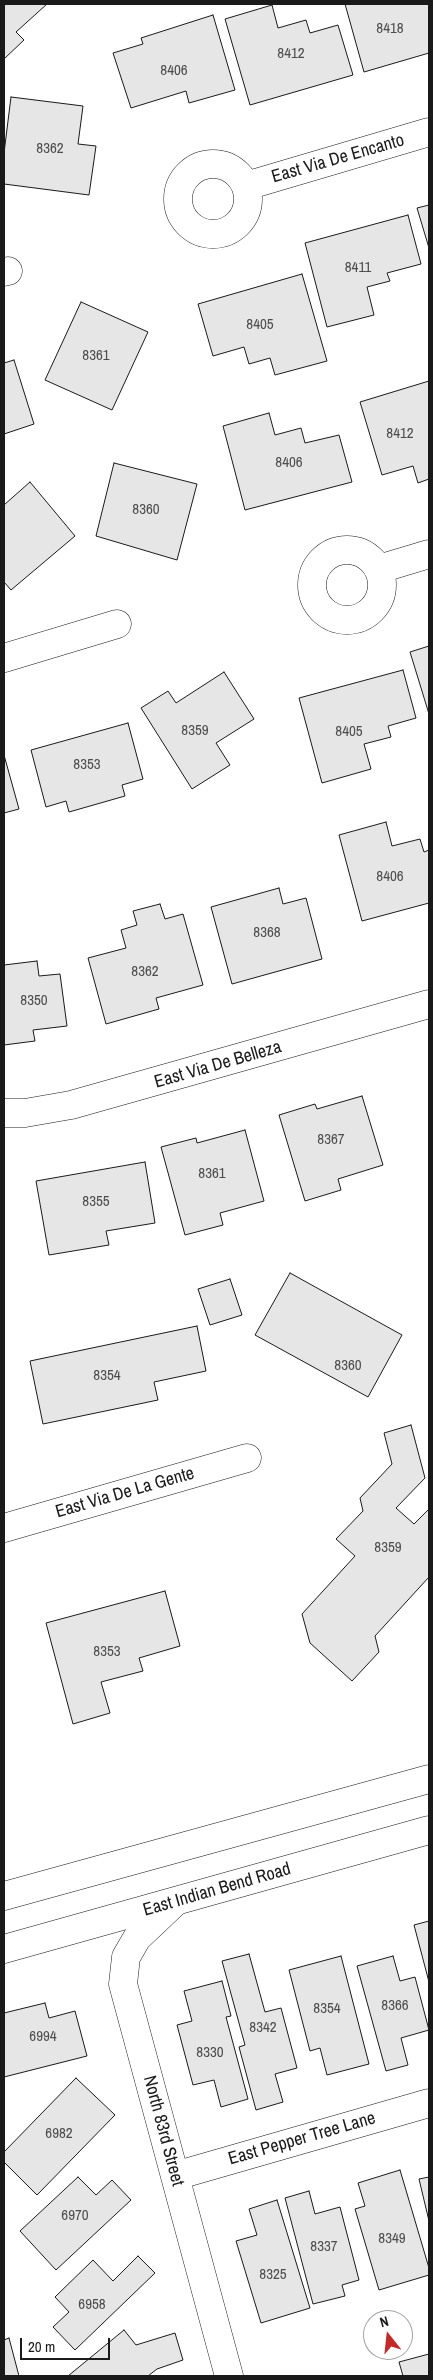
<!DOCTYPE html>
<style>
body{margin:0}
#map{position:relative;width:433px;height:2380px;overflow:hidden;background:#fff;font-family:"Archivo Narrow",sans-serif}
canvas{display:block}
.frame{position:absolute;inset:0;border:5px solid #1a1a1a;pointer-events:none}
.north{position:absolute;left:363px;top:2310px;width:50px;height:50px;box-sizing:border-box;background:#fff;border:1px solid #a3a3a3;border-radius:50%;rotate:344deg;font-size:14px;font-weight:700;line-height:20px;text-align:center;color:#1a1a1a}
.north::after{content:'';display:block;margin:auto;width:18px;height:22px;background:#c62828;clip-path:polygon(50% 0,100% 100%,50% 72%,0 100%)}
.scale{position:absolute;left:20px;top:2338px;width:90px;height:22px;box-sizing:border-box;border:2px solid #1a1a1a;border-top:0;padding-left:6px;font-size:15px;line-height:18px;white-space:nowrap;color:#1a1a1a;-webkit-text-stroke:4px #fff;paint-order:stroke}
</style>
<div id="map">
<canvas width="433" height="2380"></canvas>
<div class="frame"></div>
<div class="north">N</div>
<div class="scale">20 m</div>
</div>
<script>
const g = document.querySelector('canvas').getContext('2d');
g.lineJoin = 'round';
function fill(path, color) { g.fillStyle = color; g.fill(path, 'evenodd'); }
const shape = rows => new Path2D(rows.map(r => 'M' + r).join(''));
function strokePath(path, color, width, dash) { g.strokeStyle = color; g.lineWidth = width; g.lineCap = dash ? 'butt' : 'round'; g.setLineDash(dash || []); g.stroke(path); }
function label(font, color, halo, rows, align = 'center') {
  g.font = font + ' "Archivo Narrow",sans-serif'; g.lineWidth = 4; g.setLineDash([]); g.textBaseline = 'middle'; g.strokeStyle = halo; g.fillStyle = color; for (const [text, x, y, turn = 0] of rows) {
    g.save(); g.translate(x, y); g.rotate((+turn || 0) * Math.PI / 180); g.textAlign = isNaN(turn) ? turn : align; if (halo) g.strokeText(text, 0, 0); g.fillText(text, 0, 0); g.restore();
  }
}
const building = shape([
 [4,4,47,4,16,32,24,40,4,59,4,4],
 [345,4,429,4,429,53,364,72,345,4],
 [272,5,278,28,306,20,310,33,338,25,353,75,250,105,225,19,272,5],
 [213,15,235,90,189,103,186,91,131,108,113,53,143,44,141,38,213,15],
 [11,97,83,106,78,144,96,146,89,195,4,184,4,153,11,97],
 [429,205,429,248,417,208,429,205],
 [408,215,421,264,387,273,390,281,367,287,374,315,327,327,305,243,408,215],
 [302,274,327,361,275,375,270,358,249,364,244,347,213,356,198,304,302,274],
 [81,302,148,332,112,410,45,380,81,302],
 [14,360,34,424,4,434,4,363,14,360],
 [429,381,429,479,418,483,413,466,382,475,360,402,429,381],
 [269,413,275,435,301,428,305,443,339,435,352,482,245,510,223,426,269,413],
 [114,463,197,484,177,560,96,536,114,463],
 [30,482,75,536,11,590,4,582,4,505,30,482],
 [429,646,429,714,410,652,429,646],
 [403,670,416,718,388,726,391,737,364,744,371,769,322,783,299,698,403,670],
 [224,672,254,719,216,743,230,765,192,789,141,708,168,691,176,703,224,672],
 [128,723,143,779,122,785,125,796,69,812,66,801,46,807,31,750,128,723],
 [4,755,19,809,4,813,4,755],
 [386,822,392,846,420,839,424,852,429,850,429,903,362,921,339,835,386,822],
 [279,888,283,904,306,898,322,959,232,984,211,907,279,888],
 [160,904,165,919,183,914,203,985,156,998,159,1009,106,1024,88,958,126,948,121,930,137,925,133,911,160,904],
 [37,961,39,976,60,974,67,1026,33,1030,35,1041,4,1045,4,965,37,961],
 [362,1096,383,1165,338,1179,341,1190,305,1201,279,1115,315,1104,317,1109,362,1096],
 [245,1130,264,1201,220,1213,223,1225,185,1235,161,1147,196,1138,197,1143,245,1130],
 [145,1162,155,1223,106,1231,109,1245,49,1255,36,1181,145,1162],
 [290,1273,402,1335,368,1397,255,1335,290,1273],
 [230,1279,242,1315,210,1325,198,1289,230,1279],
 [197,1326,206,1371,154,1382,158,1400,43,1424,30,1361,197,1326],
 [411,1425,425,1478,396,1508,414,1524,429,1509,429,1577,375,1636,379,1652,352,1681,310,1643,302,1614,355,1556,336,1539,363,1511,360,1498,392,1464,384,1433,411,1425],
 [165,1591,180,1646,139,1658,143,1671,101,1682,110,1713,73,1724,46,1623,165,1591],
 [429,1921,429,1982,414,1925,429,1921],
 [249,1954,265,2012,281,2008,297,2068,275,2074,283,2102,256,2110,239,2047,245,2045,222,1961,249,1954],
 [341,1956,369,2064,327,2075,320,2048,310,2051,289,1970,341,1956],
 [393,1956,400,1981,415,1977,429,2030,401,2038,408,2065,386,2071,357,1966,393,1956],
 [222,1981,231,2016,226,2017,248,2099,221,2107,214,2080,193,2085,177,2025,192,2021,184,1991,222,1981],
 [45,2003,49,2018,75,2011,87,2056,4,2077,4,2013,45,2003],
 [76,2078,115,2115,37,2195,4,2162,4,2152,76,2078],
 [400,2170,429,2268,429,2275,379,2290,355,2209,365,2206,358,2183,400,2170],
 [78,2177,96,2195,112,2180,131,2200,56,2270,20,2231,78,2177],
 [429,2177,429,2221,419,2179,429,2177],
 [309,2191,315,2214,340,2207,359,2280,342,2285,345,2296,313,2304,285,2198,309,2191],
 [277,2200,310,2308,261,2323,236,2241,257,2235,249,2209,277,2200],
 [138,2256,155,2273,75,2350,53,2327,69,2312,55,2297,93,2260,113,2281,138,2256],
 [124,2330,136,2345,175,2333,183,2360,157,2369,148,2376,68,2376,124,2330],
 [9,2338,19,2376,4,2376,4,2340,9,2338],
 [429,2354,429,2376,403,2376,399,2362,429,2354]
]);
fill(building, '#e6e6e6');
strokePath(building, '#1a1a1a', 1);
const minor = shape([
 '178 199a35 35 0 1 1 70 0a35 35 0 1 1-70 0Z',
 [246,186,429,132],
 [4,272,8,271],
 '312 585a35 35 0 1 1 70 0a35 35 0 1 1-70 0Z',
 [379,569,429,554],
 [4,658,117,624],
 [4,1113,25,1113,71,1105,429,1004],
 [4,1528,247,1458],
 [175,1902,137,1938,126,1957,123,1984,229,2376],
 [175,2176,429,2103]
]);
const major = shape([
 [4,1896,429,1779],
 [4,1949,429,1830]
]);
strokePath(minor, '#1a1a1a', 29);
strokePath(major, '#1a1a1a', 29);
strokePath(minor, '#fff', 28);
strokePath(major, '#fff', 28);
label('15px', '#4d4d4d', null, [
 ["8418",390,29],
 ["8412",291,54],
 ["8406",174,71],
 ["8362",50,149],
 ["8411",358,268],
 ["8405",260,325],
 ["8361",96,356],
 ["8412",400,434],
 ["8406",289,463],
 ["8360",146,510],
 ["8359",195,731],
 ["8405",349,732],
 ["8353",87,765],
 ["8406",390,877],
 ["8368",267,933],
 ["8362",145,972],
 ["8350",34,1001],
 ["8367",331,1140],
 ["8361",212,1174],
 ["8355",96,1202],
 ["8360",348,1366],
 ["8354",107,1376],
 ["8359",388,1548],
 ["8353",107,1652],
 ["8366",395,2006],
 ["8354",327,2009],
 ["8342",263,2028],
 ["6994",43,2037],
 ["8330",210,2053],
 ["6982",59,2134],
 ["6970",75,2216],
 ["8349",392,2239],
 ["8337",324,2247],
 ["8325",273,2275],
 ["6958",92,2305]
]);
label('18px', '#1a1a1a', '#fff', [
 ["East Via De Encanto",338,159,-16],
 ["East Via De Belleza",218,1065,-16],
 ["East Via De La Gente",125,1493,-16],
 ["East Indian Bend Road",217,1890,-16],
 ["North 83rd Street",163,2131,75],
 ["East Pepper Tree Lane",302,2139,-16]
]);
</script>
